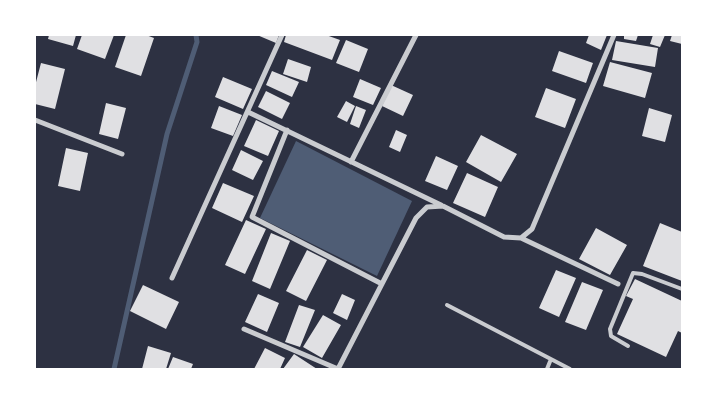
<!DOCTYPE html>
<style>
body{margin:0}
#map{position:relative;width:717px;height:404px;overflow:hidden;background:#2d3142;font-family:"Open Sans",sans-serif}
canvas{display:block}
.frame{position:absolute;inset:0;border:36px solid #fff;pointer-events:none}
</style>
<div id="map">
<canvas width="717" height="404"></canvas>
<div class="frame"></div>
</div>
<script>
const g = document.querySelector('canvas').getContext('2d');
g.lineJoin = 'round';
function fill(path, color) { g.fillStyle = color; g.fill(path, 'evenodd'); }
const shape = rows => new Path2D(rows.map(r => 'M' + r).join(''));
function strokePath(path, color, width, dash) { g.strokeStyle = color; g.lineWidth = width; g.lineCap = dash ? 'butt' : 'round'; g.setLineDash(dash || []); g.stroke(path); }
fill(shape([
 [296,141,412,201,377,276,260,218]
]), '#4f5d75');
strokePath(shape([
 [114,369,167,134,197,42,196,35]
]), '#4f5d75', 5);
fill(shape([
 [49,35,76,35,73,46,48,39],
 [82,35,114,35,105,59,77,49],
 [126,35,146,35,154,38,141,76,115,67],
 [257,35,279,35,276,43],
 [286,35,326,35,340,40,332,60,284,42],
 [589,35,607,35,601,50,586,43],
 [624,35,638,35,636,41,624,39],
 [653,35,665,35,660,47,650,44],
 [672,35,682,35,682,44,670,41],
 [346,40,368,49,359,72,336,63],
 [616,41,658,48,655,67,612,60],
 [559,51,593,63,586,83,552,71],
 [288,59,311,67,307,82,283,74],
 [610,62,652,73,645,98,603,86],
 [41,63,65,69,55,109,35,104,35,86],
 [272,71,299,82,292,97,266,85],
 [223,77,252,89,243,109,215,97],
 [360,79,381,88,373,105,353,97],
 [391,85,413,95,403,116,382,106],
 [546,88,576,99,565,128,535,117],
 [266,91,290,103,282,119,258,107],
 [346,101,355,106,347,122,337,117],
 [106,103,126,108,118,139,99,134],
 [219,106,242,115,233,136,211,128],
 [356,106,366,110,359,128,350,124],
 [649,108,672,115,665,142,642,136],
 [256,120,279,131,268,156,244,146],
 [396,130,407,135,400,152,389,147],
 [481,135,517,154,501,182,466,162],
 [66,148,88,153,80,191,58,186],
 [241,150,263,161,253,180,232,170],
 [436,156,458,166,447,190,425,181],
 [467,173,498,187,485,217,453,203],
 [223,183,254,196,242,222,212,208],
 [246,220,266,229,245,274,225,265],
 [660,223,682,232,682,281,643,266],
 [596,228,627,245,610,275,579,259],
 [271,233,290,241,270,289,252,281],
 [307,250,327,260,306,301,286,291],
 [556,270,576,278,559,317,539,308],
 [635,279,682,301,682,333,678,331,666,357,617,334,633,299,626,296],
 [582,282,603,290,586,330,565,322],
 [143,285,179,302,166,329,130,311],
 [258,294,279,303,267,332,245,322],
 [342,294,355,300,347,320,333,313],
 [299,305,315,310,300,347,285,342],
 [323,315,341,325,322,358,303,347],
 [148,346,171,353,166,369,142,369],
 [265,348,285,358,280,369,254,369],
 [294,354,317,369,283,369],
 [173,357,193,364,191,369,168,369]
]), '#e0e0e3');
strokePath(shape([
 [447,305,570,369],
 [628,346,611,336,610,329,633,273,642,274,682,289],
 [547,369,551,359]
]), '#caccd0', 4);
strokePath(shape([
 [248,112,441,205],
 [35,120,122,154],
 [287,130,252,217,382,284],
 [351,162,416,35],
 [521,238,618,284],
 [172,278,282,35],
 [244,329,338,369],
 [338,369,416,218,427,207,443,206,504,237,521,238,532,229,614,35]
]), '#caccd0', 5);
</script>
